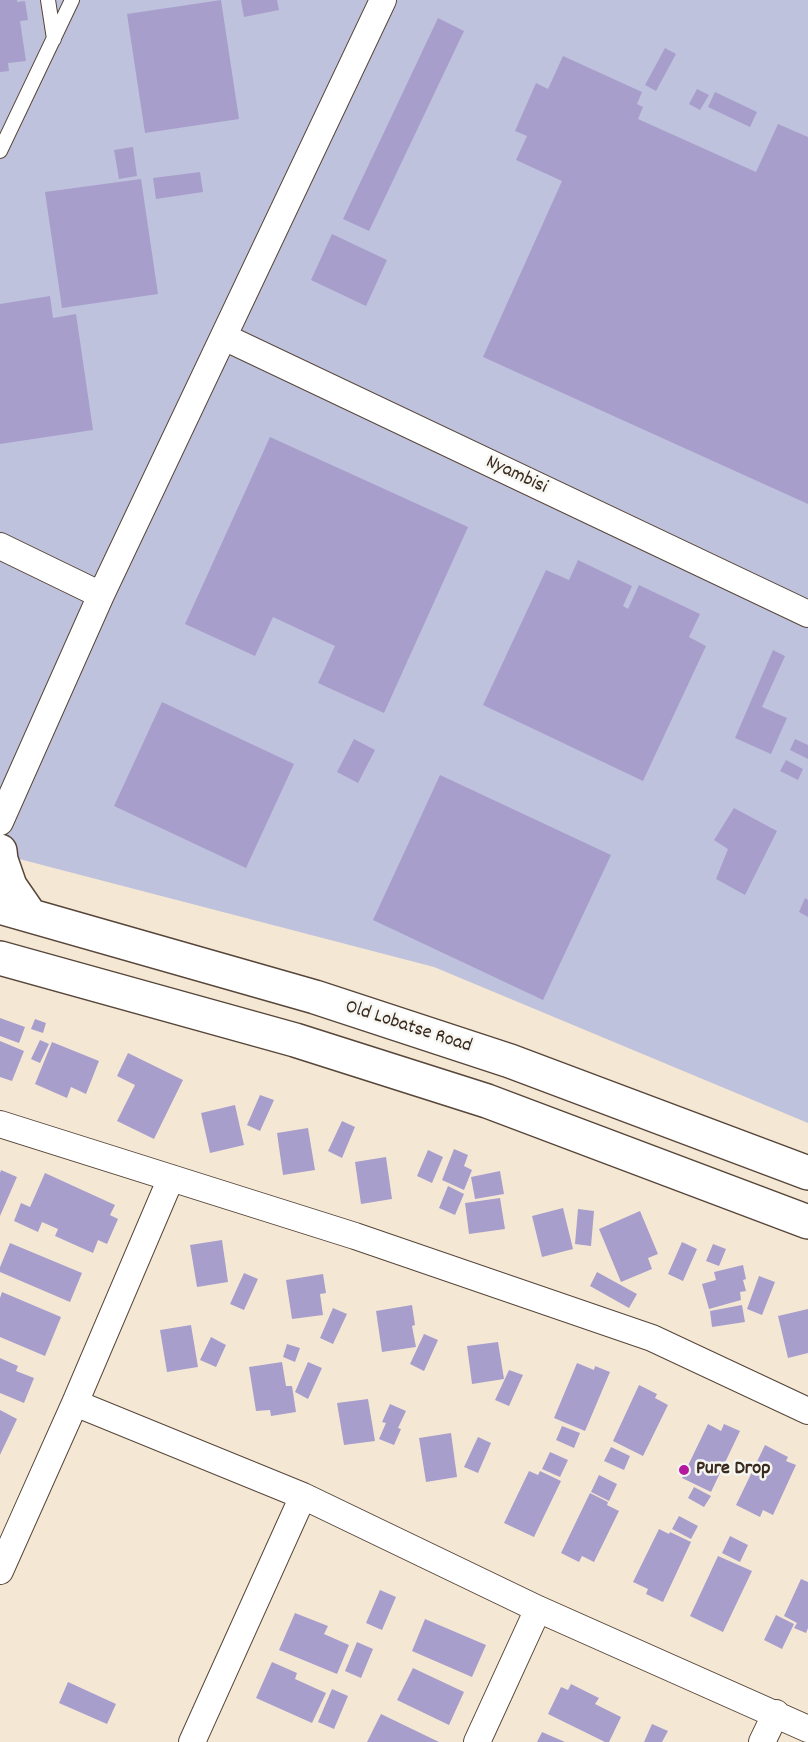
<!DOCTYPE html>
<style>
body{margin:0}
canvas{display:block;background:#f4e8d5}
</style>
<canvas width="808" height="1742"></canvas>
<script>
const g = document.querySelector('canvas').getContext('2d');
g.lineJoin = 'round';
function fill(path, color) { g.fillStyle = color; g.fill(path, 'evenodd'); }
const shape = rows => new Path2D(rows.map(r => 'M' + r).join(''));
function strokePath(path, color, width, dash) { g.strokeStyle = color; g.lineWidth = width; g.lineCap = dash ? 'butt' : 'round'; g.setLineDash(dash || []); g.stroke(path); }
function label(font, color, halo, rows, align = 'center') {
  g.font = font + ' Dekko,sans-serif'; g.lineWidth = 5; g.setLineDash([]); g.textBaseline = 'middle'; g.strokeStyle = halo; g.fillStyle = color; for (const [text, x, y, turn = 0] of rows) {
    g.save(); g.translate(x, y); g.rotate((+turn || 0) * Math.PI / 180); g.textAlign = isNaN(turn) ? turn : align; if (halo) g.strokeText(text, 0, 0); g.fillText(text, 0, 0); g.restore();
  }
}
fill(shape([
 [0,0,808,0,808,1123,434,967,0,854]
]), '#bfc2dd');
fill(shape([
 [0,0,17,0,17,2,25,1,28,20,20,21,26,61,8,63,9,71,0,72],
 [221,0,239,119,145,133,127,14],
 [241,0,277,0,279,10,244,17],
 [438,18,464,31,369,231,343,219],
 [665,48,676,54,656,91,645,85],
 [563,56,642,92,637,104,643,107,638,119,756,172,778,124,808,137,808,504,483,357,562,181,516,160,527,136,515,131,536,83,548,89],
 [697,89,709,95,700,110,689,104],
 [715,92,757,112,750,127,708,107],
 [133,147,137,176,119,179,114,150],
 [200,172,203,192,156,199,153,178],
 [141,179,158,294,62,308,45,192],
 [332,234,387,260,366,306,311,280],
 [50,296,53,318,76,314,93,430,0,444,0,304],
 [270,437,468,527,384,713,318,683,335,646,273,617,255,656,185,624],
 [578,560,632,586,623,606,628,609,639,585,700,614,689,637,706,646,643,781,483,705,546,570,569,580],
 [773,650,785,656,762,707,787,718,771,754,735,738],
 [162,702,294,764,246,868,114,806],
 [354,739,375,750,358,783,337,772],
 [795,739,808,745,808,759,790,750],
 [786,760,803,769,798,780,780,771],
 [440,775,611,855,543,1000,373,920],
 [734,808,777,831,745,895,716,879,728,849,714,840],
 [805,898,808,900,808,917,799,912],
 [0,1018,25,1027,19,1043,0,1036],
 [35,1019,46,1023,43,1033,31,1029],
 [40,1040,49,1044,40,1063,31,1059],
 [0,1041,24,1051,12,1081,0,1077],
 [52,1042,99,1061,86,1094,71,1087,67,1098,35,1084],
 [128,1053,183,1080,154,1139,117,1121,135,1085,117,1076],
 [260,1095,274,1100,260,1131,247,1125],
 [235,1105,244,1145,210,1153,201,1113],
 [342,1121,355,1127,342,1158,328,1151],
 [308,1128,315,1170,283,1175,277,1133],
 [454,1149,468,1155,464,1166,472,1170,464,1190,442,1180],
 [428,1150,443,1157,432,1183,417,1176],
 [386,1157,392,1199,361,1204,355,1162],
 [1,1170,17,1177,0,1216,0,1173],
 [500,1171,504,1194,475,1199,471,1177],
 [45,1173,115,1205,110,1215,118,1219,107,1244,98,1240,93,1253,55,1236,58,1229,42,1222,38,1232,14,1221,21,1203,30,1207],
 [448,1186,464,1194,455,1215,439,1208],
 [500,1198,505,1229,469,1234,465,1203],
 [563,1208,573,1249,542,1257,532,1216],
 [578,1209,594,1211,591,1246,575,1244],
 [640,1211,658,1254,648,1258,652,1269,621,1282,599,1229],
 [222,1240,228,1282,197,1287,190,1245],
 [682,1242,697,1249,683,1281,668,1274],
 [10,1243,82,1273,70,1302,0,1272,0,1267],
 [713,1244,726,1249,719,1266,706,1261],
 [743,1265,746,1279,743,1280,746,1291,740,1292,741,1300,709,1309,702,1284,716,1280,714,1272],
 [597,1272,637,1294,629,1308,590,1286],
 [244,1273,258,1279,244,1310,230,1304],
 [323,1274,326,1293,320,1294,323,1315,292,1319,286,1280],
 [759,1276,775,1282,762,1315,747,1309],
 [2,1292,61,1317,45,1356,0,1337,0,1298],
 [412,1305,415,1325,412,1326,416,1347,382,1352,376,1311],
 [742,1305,745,1322,712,1327,710,1311],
 [333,1308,347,1314,333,1344,320,1338],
 [808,1309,808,1353,788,1358,778,1316],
 [191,1325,198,1367,167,1372,160,1330],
 [424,1334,438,1340,424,1371,410,1364],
 [211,1337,226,1345,216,1367,200,1360],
 [498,1342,504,1379,472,1384,467,1346],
 [287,1344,300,1348,295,1362,283,1357],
 [0,1358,18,1366,16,1371,34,1378,24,1403,0,1393],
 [282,1362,286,1386,292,1386,296,1412,271,1416,270,1410,256,1411,249,1367],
 [308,1362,322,1368,308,1399,295,1392],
 [577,1363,594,1370,595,1366,610,1372,585,1431,554,1418],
 [509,1370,523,1375,509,1406,495,1400],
 [639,1385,657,1394,655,1398,668,1405,643,1456,613,1441],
 [368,1399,375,1441,344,1445,337,1403],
 [390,1404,406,1411,398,1428,401,1429,394,1445,379,1439,386,1423,382,1422],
 [0,1410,17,1419,0,1455],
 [708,1424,721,1431,724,1424,740,1431,711,1492,682,1478],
 [562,1426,580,1433,574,1448,556,1440],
 [451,1433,457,1477,426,1482,419,1438],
 [478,1437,491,1443,478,1473,464,1467],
 [765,1445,788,1457,786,1461,796,1465,773,1515,763,1510,760,1517,736,1505],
 [611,1447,630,1456,624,1470,604,1461],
 [550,1452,568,1460,560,1477,542,1469],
 [529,1471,538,1475,540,1471,561,1481,534,1537,504,1523],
 [599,1475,617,1484,609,1501,591,1492],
 [694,1487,711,1496,704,1507,688,1498],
 [590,1493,608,1502,607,1505,619,1511,594,1562,582,1556,579,1562,561,1553],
 [679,1516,698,1526,691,1539,672,1529],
 [659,1529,669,1534,670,1532,691,1542,663,1602,646,1594,648,1589,633,1582],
 [730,1536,748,1545,740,1562,722,1553],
 [718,1556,752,1571,723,1632,690,1616],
 [801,1579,808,1582,808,1628,806,1633,794,1628,797,1623,784,1616],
 [380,1590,396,1597,382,1630,366,1623],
 [295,1613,328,1626,324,1634,349,1645,337,1674,279,1650],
 [776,1615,794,1624,782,1649,764,1640],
 [425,1619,486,1645,472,1677,412,1651],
 [357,1642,373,1649,361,1678,345,1671],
 [272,1662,297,1673,295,1679,326,1693,312,1723,256,1698],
 [413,1668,464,1692,449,1725,397,1700],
 [68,1682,116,1704,107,1724,59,1703],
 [571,1684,599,1698,595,1704,621,1717,609,1742,605,1742,548,1714,561,1687,568,1690],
 [332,1689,348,1696,334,1729,318,1722],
 [381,1714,439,1742,367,1742],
 [652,1724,668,1731,662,1742,644,1742],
 [542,1732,565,1742,537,1742]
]), '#a89ecc');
const lane = shape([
 [48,0,54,39],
 [0,151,72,0]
]);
const street = shape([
 [224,337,808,614],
 [0,546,101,595],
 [0,822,101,595,383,0],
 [0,1124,355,1236,652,1338,808,1411],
 [75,1403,303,1496,538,1609,808,1729],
 [0,1571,75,1403,171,1178],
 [192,1742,303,1496],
 [477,1742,538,1609],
 [762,1742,776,1713]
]);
const primary = shape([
 [0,851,1,860,10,886,30,915],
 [0,907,315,997,510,1061,808,1173],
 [0,958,295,1040,487,1101,808,1222]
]);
strokePath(lane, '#574639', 16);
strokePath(street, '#574639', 28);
strokePath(primary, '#574639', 36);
strokePath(lane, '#fff', 14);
strokePath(street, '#fff', 26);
strokePath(primary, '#fff', 33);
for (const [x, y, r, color] of [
 [684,1470,6,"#b5179e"]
]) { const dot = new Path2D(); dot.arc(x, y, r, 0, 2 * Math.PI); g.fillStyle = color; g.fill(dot); strokePath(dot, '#f6f6f2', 2); }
label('20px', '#3b2a1e', '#f6f6f2', [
 ["Nyambisi",516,476,25],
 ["Old Lobatse Road",408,1028,18]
]);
label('bold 20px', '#3b2a1e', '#f6f6f2', [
 ["Pure Drop",696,1470]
], 'left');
</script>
